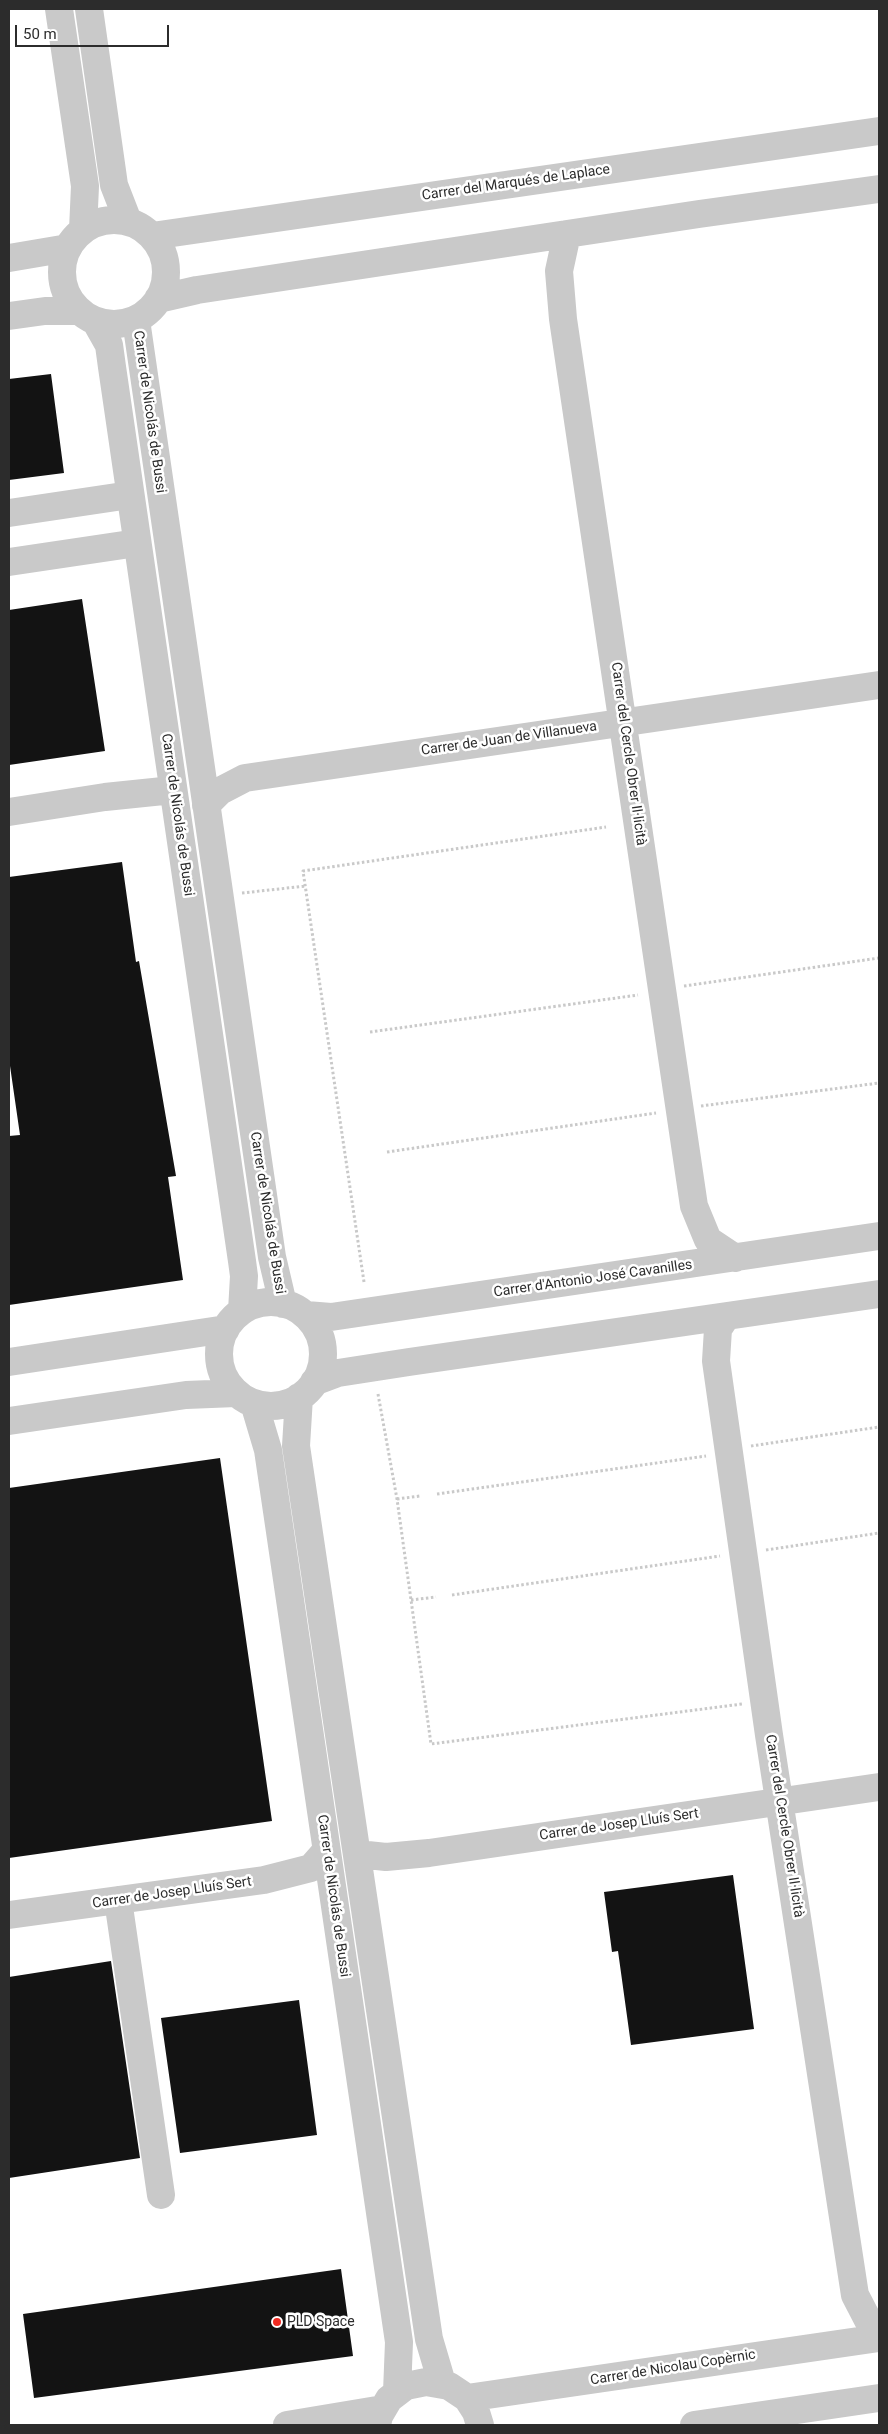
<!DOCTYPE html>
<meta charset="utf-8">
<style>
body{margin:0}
#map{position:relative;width:888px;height:2434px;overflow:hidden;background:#fff;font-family:Roboto,sans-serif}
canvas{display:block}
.frame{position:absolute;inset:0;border:10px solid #2c2c2c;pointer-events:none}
.scale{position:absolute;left:15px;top:25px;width:154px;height:22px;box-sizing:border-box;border:2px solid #2c2c2c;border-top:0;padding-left:6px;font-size:15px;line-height:18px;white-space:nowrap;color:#2c2c2c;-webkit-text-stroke:4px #fff;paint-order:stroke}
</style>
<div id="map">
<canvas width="888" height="2434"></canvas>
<div class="frame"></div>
<div class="scale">50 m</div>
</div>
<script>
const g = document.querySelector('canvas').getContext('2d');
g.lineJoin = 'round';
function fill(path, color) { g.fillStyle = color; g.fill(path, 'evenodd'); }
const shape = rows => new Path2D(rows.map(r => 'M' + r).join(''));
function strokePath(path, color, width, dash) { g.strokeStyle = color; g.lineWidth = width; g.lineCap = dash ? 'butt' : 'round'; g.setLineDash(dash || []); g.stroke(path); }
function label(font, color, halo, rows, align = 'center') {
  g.font = font + ' Roboto,sans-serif'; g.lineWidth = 5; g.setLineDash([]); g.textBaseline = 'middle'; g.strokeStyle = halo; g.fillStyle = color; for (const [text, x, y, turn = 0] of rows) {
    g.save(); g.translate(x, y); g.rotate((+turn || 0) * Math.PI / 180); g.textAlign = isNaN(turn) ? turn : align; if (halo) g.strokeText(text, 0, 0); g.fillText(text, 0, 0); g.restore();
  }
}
fill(shape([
 [51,374,64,473,9,480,9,379],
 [82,599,105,751,9,765,9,610],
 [122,862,136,962,139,961,176,1176,168,1177,183,1280,9,1305,9,1136,20,1135,9,1059,9,877],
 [220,1458,272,1821,9,1858,9,1488],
 [733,1875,754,2029,631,2045,618,1951,612,1952,604,1892],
 [111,1961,140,2158,9,2178,9,1977],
 [299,2000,317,2135,180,2153,161,2018],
 [341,2269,353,2356,34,2398,23,2314]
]), '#131313');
strokePath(shape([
 [242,893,306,886],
 [684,986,879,958],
 [370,1032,638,995],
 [701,1106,879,1083],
 [387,1152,656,1113],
 [364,1282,303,871,606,827],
 [378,1394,397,1499,431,1744,742,1704],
 [751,1446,879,1427],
 [437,1494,706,1456],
 [397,1499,420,1496],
 [766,1550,879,1533],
 [452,1595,720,1556],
 [411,1600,436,1597]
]), '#c9c9c9', 3, [2.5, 2.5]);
strokePath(shape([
 [59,9,85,186,83,230],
 [89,9,114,185,128,221],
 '62 272a52 52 0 1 1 104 0a52 52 0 1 1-104 0Z',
 [567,234,559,271,563,319,694,1206,708,1240,735,1258],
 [152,236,879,131],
 [9,258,68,248],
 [158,299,197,290,699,214,879,189],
 [9,316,45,311,77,311],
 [136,320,272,1257,283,1304],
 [96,322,109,345,112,367,242,1261,244,1276,242,1311],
 [9,513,130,495],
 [9,562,137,543],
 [206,805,220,791,245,778,879,685],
 [9,812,105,797,173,790],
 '219 1354a52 52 0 1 1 104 0a52 52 0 1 1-104 0Z',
 [306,1315,331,1317,879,1236],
 [726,1317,718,1329,716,1361,769,1735,855,2295,869,2322,879,2327],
 [9,1362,226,1329],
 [314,1382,338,1373,409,1362,879,1294],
 [299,1397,296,1446,429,2339,442,2383],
 [254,1403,268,1450,399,2342,397,2392],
 [9,1421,186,1395,236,1393],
 [358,1854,386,1857,429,1853,879,1787],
 [118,1900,161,2195],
 [9,1915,264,1880,311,1868,326,1851],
 [467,2398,879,2338],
 [287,2425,383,2409],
 [377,2425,379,2416,389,2399,406,2386,426,2382,449,2386,467,2398,476,2412,480,2425],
 [694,2425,879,2398]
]), '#c9c9c9', 28);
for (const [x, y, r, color] of [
 [277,2322,5,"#f12a21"]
]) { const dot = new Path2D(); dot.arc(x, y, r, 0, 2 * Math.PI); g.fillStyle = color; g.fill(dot); strokePath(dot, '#fff', 2); }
label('14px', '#2c2c2c', '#fff', [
 ["Carrer del Marqués de Laplace",516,183,-8],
 ["Carrer de Nicolás de Bussi",149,412,82],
 ["Carrer de Juan de Villanueva",509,739,-8],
 ["Carrer del Cercle Obrer Il·licità",628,754,82],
 ["Carrer de Nicolás de Bussi",177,815,82],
 ["Carrer de Nicolás de Bussi",267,1213,81],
 ["Carrer d'Antonio José Cavanilles",593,1279,-8],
 ["Carrer de Josep Lluís Sert",619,1825,-8],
 ["Carrer del Cercle Obrer Il·licità",784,1826,81],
 ["Carrer de Josep Lluís Sert",172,1893,-8],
 ["Carrer de Nicolás de Bussi",333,1896,82],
 ["Carrer de Nicolau Copèrnic",673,2368,-9]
]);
label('14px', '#2c2c2c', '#fff', [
 ["PLD Space",287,2322]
], 'left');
</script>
